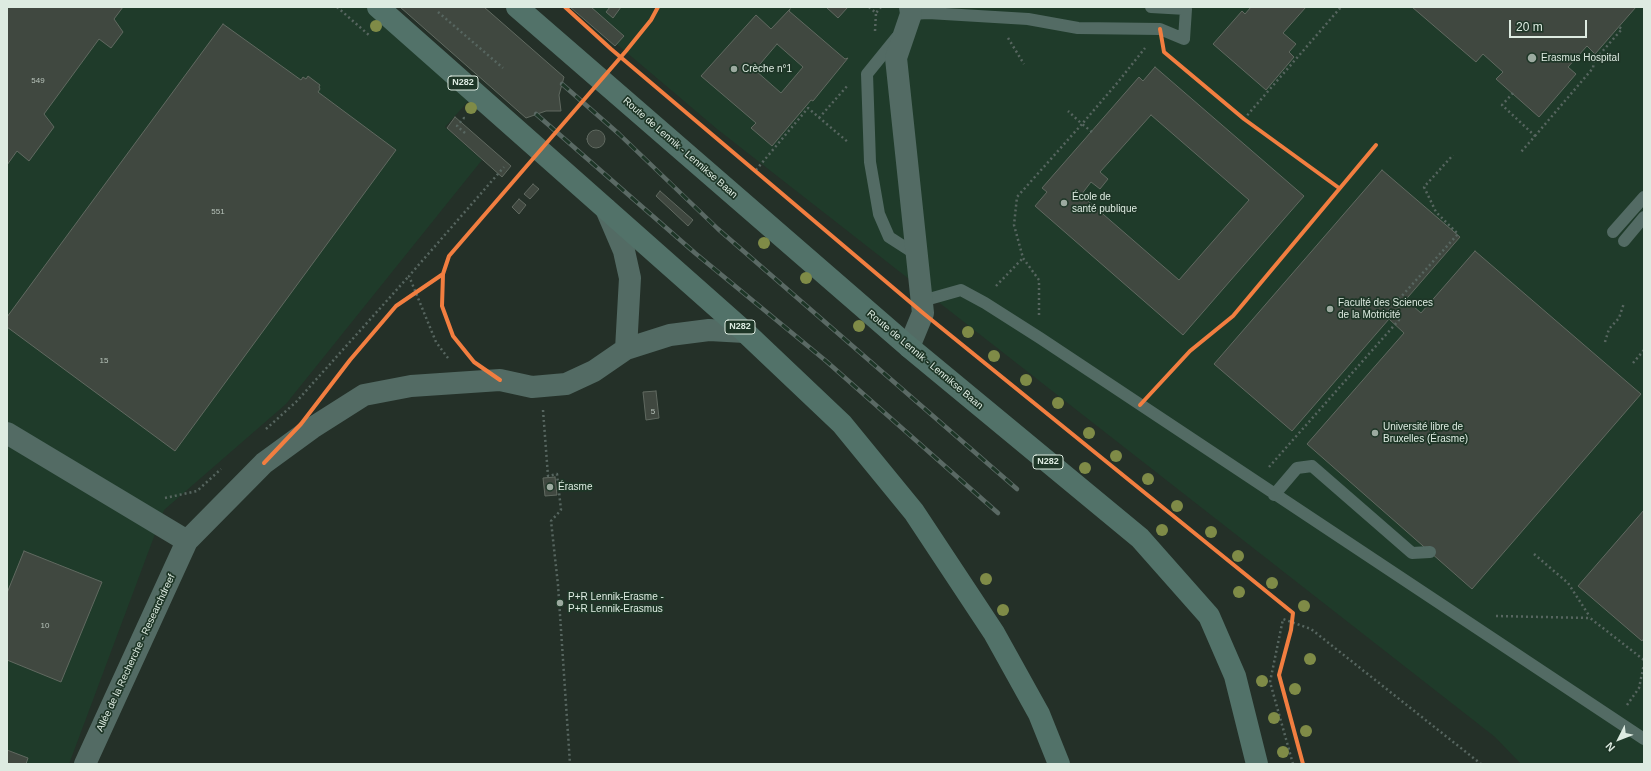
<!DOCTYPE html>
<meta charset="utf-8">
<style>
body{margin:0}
#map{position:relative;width:1651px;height:771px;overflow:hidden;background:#243028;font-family:Helvetica,sans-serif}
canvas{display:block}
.frame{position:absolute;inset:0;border:8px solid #ddebe1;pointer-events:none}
.north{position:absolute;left:1599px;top:719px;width:40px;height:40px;-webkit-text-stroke:3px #1e3627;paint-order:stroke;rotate:228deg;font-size:11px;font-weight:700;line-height:16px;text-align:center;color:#ddebe1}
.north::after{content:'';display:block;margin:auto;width:14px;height:18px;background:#ddebe1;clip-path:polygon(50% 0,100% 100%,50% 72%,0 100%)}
.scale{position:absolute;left:1509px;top:20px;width:78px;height:18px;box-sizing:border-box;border:2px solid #ddebe1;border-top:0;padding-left:5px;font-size:12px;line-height:14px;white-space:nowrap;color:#ddebe1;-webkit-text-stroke:3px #1e3627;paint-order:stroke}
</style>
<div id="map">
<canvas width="1651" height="771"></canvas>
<div class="frame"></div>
<div class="north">N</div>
<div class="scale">20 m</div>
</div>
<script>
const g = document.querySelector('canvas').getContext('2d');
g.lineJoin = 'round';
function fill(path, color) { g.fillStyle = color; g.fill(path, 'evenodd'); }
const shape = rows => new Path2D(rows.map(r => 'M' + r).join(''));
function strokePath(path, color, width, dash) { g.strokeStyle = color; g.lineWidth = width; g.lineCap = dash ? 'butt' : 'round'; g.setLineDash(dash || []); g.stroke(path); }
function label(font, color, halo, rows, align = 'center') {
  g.font = font + ' Helvetica,sans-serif'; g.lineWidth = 3.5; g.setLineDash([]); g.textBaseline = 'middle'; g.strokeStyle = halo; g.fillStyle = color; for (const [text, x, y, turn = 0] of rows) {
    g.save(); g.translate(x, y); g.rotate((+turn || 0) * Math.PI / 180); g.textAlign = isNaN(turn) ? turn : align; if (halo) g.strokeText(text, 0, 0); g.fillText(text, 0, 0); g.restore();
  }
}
fill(shape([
 [7,7,390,7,481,87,445,127,482,160,286,404,164,510,69,764,7,764],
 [573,7,1644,7,1644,764,1521,764,1495,737,717,129]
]), '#1f3b2a');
const building = shape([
 [7,7,123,7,114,19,123,32,111,48,99,39,44,114,54,127,29,161,17,151,7,165,7,7],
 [400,7,484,7,564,77,559,95,561,111,546,111,526,118,400,7],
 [570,7,591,7,624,36,615,46,570,7],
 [610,7,621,7,613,18,606,12,610,7],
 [826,7,848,7,838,18,826,7],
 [1251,7,1306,7,1283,33,1296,44,1289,52,1294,57,1266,90,1213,44,1242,11,1245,14,1251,7],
 [1412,7,1636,7,1595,54,1587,46,1568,67,1576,74,1539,117,1496,79,1503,72,1483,54,1476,62,1412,7],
 [790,9,789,11,845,59,848,58,813,101,811,100,772,146,751,128,756,123,701,76,756,15,771,29,790,9],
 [777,44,803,67,781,93,755,70,777,44],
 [223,24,301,80,303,77,306,79,308,76,320,85,319,87,320,89,318,92,396,150,175,451,7,327,7,317,223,24],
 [1155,67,1304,196,1183,335,1035,206,1047,192,1042,188,1139,77,1143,81,1155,67],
 [1151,115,1249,200,1179,280,1081,195,1091,182,1100,189,1108,179,1100,172,1151,115],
 [455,117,511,166,502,177,447,128,455,117],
 '587 139a9 9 0 1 1 18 0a9 9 0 1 1-18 0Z',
 [1382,170,1460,237,1292,431,1214,364,1382,170],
 [533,184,539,189,530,199,524,194,533,184],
 [660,191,693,220,688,226,656,196,660,191],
 [519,199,526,205,519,214,512,207,519,199],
 [1475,251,1641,394,1472,589,1307,444,1404,333,1389,319,1405,299,1421,313,1475,251],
 [656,391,659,418,646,420,643,392,656,391],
 [555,477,557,495,545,496,543,478,555,477],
 [1644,510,1644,638,1642,641,1578,586,1644,510],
 [24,551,102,582,61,682,7,660,7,593,24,551],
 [7,750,28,758,26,764,7,764,7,750]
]);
fill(building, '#404840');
strokePath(building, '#606960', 1);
strokePath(shape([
 [337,7,370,36],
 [869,7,876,13,881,7],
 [438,12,503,68],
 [875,31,876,13],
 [1008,38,1024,64],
 [1513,93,1502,105,1535,136,1521,152],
 [819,118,848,85],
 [1244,119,1341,7],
 [1092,132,1082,124,1118,82,1145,48],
 [465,133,457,126,464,118,467,119],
 [1535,136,1593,68,1594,61,1622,29,1619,27],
 [756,170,808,108,849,143],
 [996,286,1023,258],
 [1039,315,1039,280,1023,258,1014,225,1017,197,1082,124,1068,111],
 [1605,342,1609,329,1619,318,1624,303],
 [448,358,436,342,409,276,504,167],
 [1633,363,1644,350],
 [543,410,548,476,557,474,561,510,551,521,558,585,570,764],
 [266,429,296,402,409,276],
 [1269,467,1399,320,1389,310,1458,234,1436,212,1424,187,1453,155],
 [165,498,197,491,221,469],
 [1534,554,1568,583,1590,617],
 [1496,616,1590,618,1644,660],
 [1627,705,1639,688,1644,664],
 [1293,764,1270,682,1283,619,1311,629,1481,764]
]), '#576660', 2.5, [2, 3]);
strokePath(shape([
 [911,14,928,13,1028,19,1078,28,1160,29,1184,39,1186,9,1151,7],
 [897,37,867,74,870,162,879,214,889,237,917,255],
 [1613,232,1644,197],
 [1624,241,1644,217],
 [922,301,961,290,985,303,1040,338,1644,739],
 [1274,495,1297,468,1312,466,1412,553,1430,552]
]), '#536b64', 12);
strokePath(shape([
 [606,209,624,251,630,278,626,349,670,335,709,330,745,332],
 [909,347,923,313,896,58,911,14,910,7],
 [7,433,187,541],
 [85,764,187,541,264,463,312,428,364,395,411,386,500,380,532,387,566,384,594,371,626,349]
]), '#536b64', 22);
strokePath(shape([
 [378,7,745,332,842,424,914,512,994,633,1039,714,1059,764],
 [517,7,909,347,1140,538,1209,616,1235,676,1257,764]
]), '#527269', 22);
const rail = shape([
 [562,84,619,134,718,229,1017,489],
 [536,114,695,253,826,361,998,513]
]);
strokePath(rail, '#5a6964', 4.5);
strokePath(rail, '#1e3627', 3, [9]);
strokePath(shape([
 [565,7,611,49,923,313,1293,613,1291,630,1279,675,1303,764],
 [1160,29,1164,52,1244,119,1339,188],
 [500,380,474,362,453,336,442,306,443,274,449,256,626,51,651,20,658,7],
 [1140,405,1190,351,1233,316,1376,145],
 [264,463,301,424,350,360,396,306,443,274]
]), '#f27e40', 4);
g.fillStyle = '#7f8b47';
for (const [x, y] of [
 [376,26],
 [471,108],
 [764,243],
 [806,278],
 [859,326],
 [968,332],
 [994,356],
 [1026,380],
 [1058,403],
 [1089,433],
 [1116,456],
 [1085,468],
 [1148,479],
 [1177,506],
 [1162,530],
 [1211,532],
 [1238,556],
 [986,579],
 [1272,583],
 [1239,592],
 [1304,606],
 [1003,610],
 [1310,659],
 [1262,681],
 [1295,689],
 [1274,718],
 [1306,731],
 [1283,752]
]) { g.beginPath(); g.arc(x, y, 6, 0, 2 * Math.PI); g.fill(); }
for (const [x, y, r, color] of [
 [1532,58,5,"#9caaa0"],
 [734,69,4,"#9caaa0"],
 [1064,203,4,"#9caaa0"],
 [1330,309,4,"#9caaa0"],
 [1375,433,4,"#9caaa0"],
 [550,487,4,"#9caaa0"],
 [560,603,4,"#9caaa0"]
]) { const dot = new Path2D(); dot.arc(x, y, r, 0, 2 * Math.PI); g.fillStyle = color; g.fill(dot); strokePath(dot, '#1e3627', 1.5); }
label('8px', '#b6c2b9', null, [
 ["549",38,81],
 ["551",218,212],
 ["15",104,361],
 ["5",653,412],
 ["10",45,626]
]);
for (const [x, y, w] of [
 [463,83,30],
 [740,327,30],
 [1048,462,30]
]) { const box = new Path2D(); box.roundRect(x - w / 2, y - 7, w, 14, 3); g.fillStyle = '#1e3627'; g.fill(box); strokePath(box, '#ddebe1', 1); }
label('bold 9px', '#ddebe1', null, [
 ["N282",463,83],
 ["N282",740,327],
 ["N282",1048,462]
]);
label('10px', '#ddebe1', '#1e3627', [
 ["Erasmus Hospital",1541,58],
 ["Crèche n°1",742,69],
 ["École de",1072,197],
 ["santé publique",1072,209],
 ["Faculté des Sciences",1338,303],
 ["de la Motricité",1338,315],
 ["Université libre de",1383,427],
 ["Bruxelles (Érasme)",1383,439],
 ["Érasme",558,487],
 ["P+R Lennik-Erasme -",568,597],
 ["P+R Lennik-Erasmus",568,609]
], 'left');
label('10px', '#ddebe1', '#1e3627', [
 ["Route de Lennik - Lennikse Baan",680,148,41],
 ["Route de Lennik - Lennikse Baan",925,360,40],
 ["Allée de la Recherche - Researchdreef",136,653,-65]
]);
</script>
